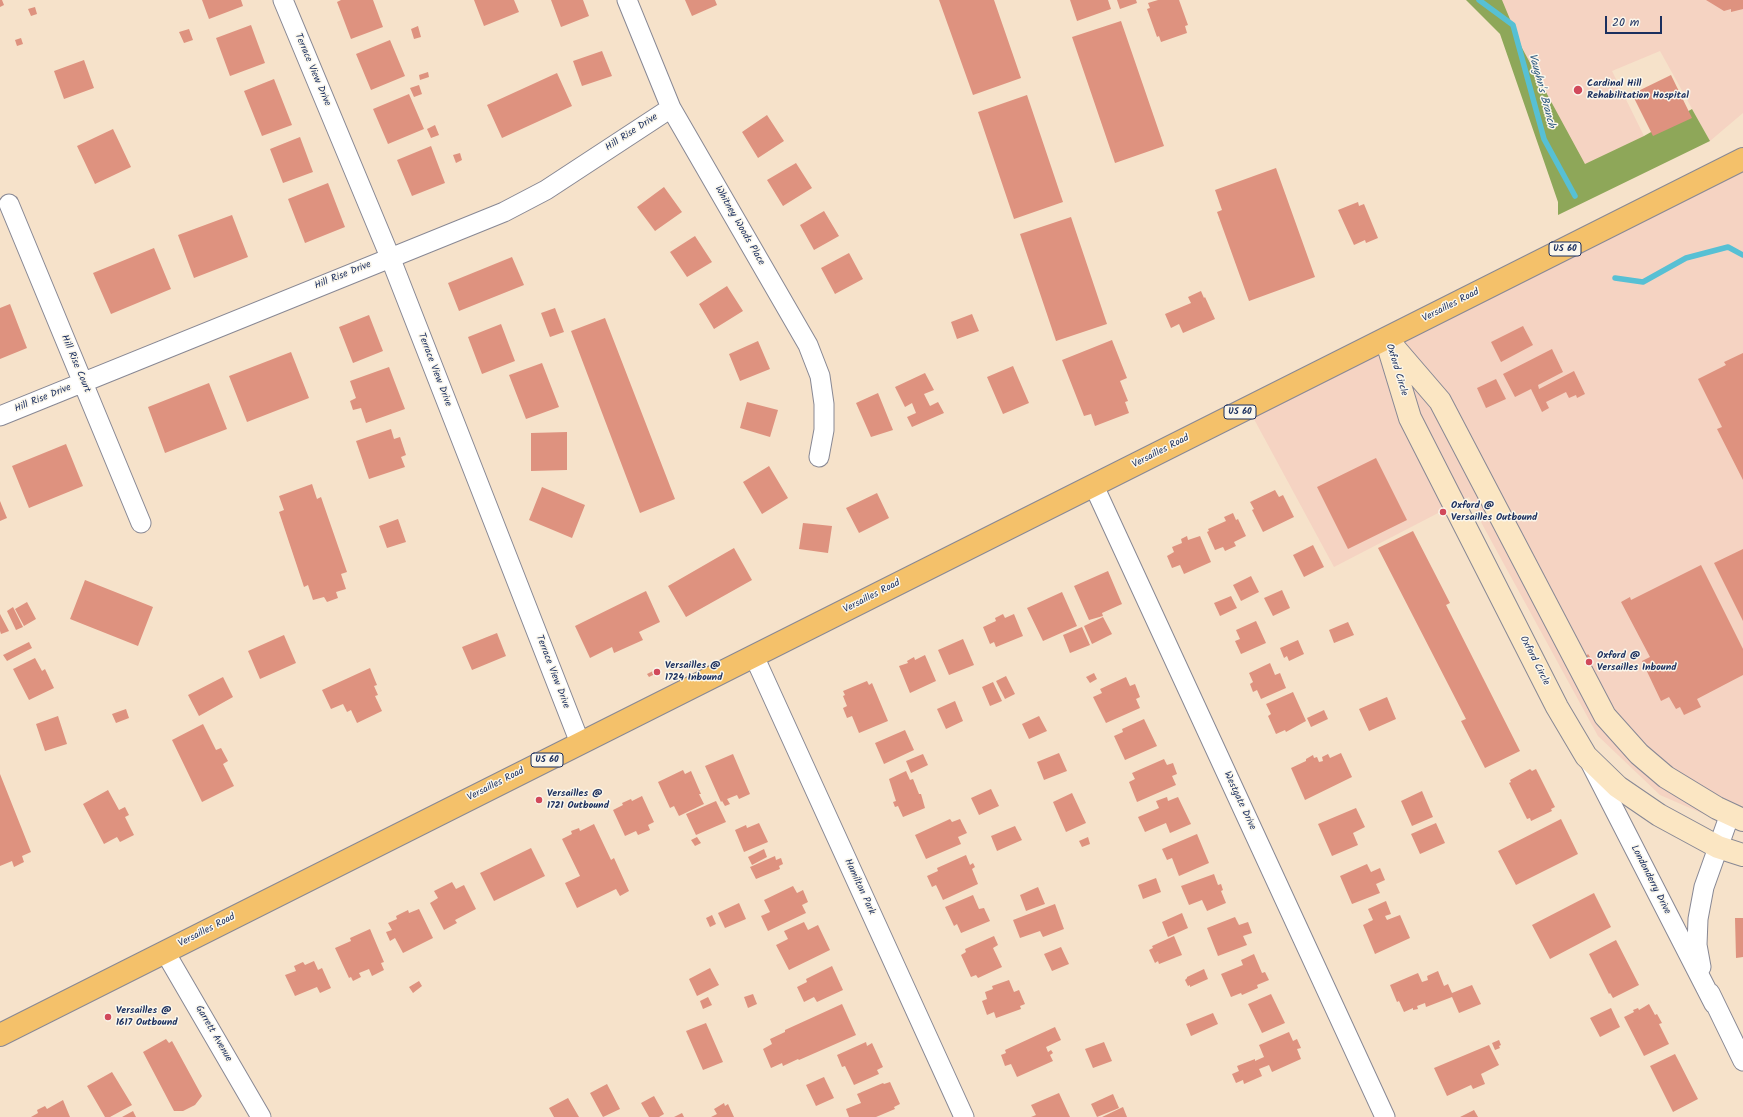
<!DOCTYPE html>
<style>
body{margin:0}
#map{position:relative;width:1743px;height:1117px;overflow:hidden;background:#f6e2ca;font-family:Kalam,sans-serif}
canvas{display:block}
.scale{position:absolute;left:1605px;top:16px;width:57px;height:18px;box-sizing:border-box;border:2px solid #1b2f5e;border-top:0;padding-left:5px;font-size:12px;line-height:14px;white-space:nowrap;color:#1b2f5e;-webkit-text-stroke:3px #fbf7ec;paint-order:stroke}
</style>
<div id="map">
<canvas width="1743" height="1117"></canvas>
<div class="scale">20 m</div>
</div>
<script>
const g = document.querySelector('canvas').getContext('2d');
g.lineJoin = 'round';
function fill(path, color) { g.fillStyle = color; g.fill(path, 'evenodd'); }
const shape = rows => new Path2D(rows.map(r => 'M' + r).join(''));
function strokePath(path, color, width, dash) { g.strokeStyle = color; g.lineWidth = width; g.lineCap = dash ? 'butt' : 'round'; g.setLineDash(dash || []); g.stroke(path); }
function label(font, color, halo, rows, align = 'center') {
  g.font = font + ' Kalam,sans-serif'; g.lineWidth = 3; g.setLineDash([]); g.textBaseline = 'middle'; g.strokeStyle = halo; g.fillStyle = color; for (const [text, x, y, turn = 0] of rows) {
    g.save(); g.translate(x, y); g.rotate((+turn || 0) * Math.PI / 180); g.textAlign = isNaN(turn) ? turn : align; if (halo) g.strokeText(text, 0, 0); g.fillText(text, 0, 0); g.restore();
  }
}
fill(shape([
 [1487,0,1743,0,1743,113,1710,141,1660,51,1612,71,1644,136,1576,171],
 [1743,159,1743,831,1660,795,1598,736,1482,524,1469,497,1334,567,1248,408]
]), '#f5d3c2');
fill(shape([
 [1466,0,1502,0,1522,48,1585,164,1644,136,1692,109,1710,141,1558,215,1558,202,1500,34]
]), '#8ea759');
strokePath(shape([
 [1479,0,1513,25,1544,139,1575,196],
 [1615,278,1643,282,1686,258,1728,247,1743,255]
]), '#57c0d4', 5.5);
fill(shape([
 [0,0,2,0,4,5,0,7],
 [202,0,241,0,243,6,209,19],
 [341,0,373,0,383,27,351,39,337,2],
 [474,0,514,0,519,12,484,26],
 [551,0,583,0,589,16,561,27],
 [685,0,715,0,717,5,692,16],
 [939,0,994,0,1021,78,973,95],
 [1070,0,1108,0,1111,9,1077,21],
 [1117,0,1136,0,1137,3,1120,9],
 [1158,0,1179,0,1188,25,1185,26,1187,33,1161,42,1159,36,1157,37,1147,9,1150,8,1148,3],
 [1706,0,1743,0,1743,9,1731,12,1731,9,1724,11],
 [35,7,37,14,31,16,28,9],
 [1121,21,1164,146,1115,163,1072,37],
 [251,25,265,63,230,76,216,38],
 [418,26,421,37,414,39,411,29],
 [189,29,193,40,184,43,179,32],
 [21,38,23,44,17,46,15,40],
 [390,40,405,76,371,90,356,54],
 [602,51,612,76,582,86,573,61],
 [84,60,94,88,64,99,54,71],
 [428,72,429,77,420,80,419,75],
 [557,73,572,106,502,138,487,105],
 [1671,75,1692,118,1653,136,1632,94],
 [274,79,292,125,262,136,244,91],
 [419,85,422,94,414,97,410,88],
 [409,94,424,129,388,144,373,109],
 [1027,95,1063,202,1014,219,978,112],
 [767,115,784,141,758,158,742,132],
 [435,125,439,135,431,138,427,129],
 [113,129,131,167,95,184,77,146],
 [300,137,313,172,283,183,270,149],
 [431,146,445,183,412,196,397,160],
 [460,153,462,160,456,163,453,155],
 [796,163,812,188,783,206,767,180],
 [1276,168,1315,277,1249,301,1217,212,1222,210,1215,190],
 [328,183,345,227,305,243,288,199],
 [664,187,682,212,655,231,637,207],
 [1358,202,1359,206,1364,204,1378,238,1366,243,1365,240,1354,245,1338,210],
 [824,211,839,236,814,250,800,225],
 [232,215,248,257,194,278,178,235],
 [1071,217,1107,324,1056,341,1020,234],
 [695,236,712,262,687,277,670,252],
 [154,248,171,289,111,314,93,273],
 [849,253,863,279,835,294,821,268],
 [512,257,524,285,459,311,448,283],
 [727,286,743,311,714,329,699,304],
 [1201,291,1204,298,1205,297,1215,319,1183,333,1179,324,1171,328,1165,314,1191,303,1188,297],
 [10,304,27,348,0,359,0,308],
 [555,308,564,332,550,337,541,313],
 [972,314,979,331,957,339,951,322],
 [369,315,383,351,353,363,339,327],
 [605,318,675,499,640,513,571,331],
 [501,324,515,361,482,374,468,337],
 [1523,326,1533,345,1501,362,1491,342],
 [1112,340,1127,378,1120,381,1128,401,1125,402,1129,413,1095,426,1091,414,1084,416,1062,360],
 [758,341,770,369,740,381,729,354],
 [1552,349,1563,372,1538,385,1539,389,1574,371,1585,394,1577,398,1576,395,1569,398,1566,392,1546,402,1549,408,1542,412,1531,389,1515,397,1503,374],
 [291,352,309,398,247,422,229,376],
 [1743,353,1743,480,1717,429,1722,427,1698,379,1726,365,1724,362],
 [542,363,559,407,526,419,509,375],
 [1013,366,1029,403,1003,414,987,377],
 [389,367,405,409,366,423,361,408,353,410,350,401,356,398,350,381],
 [925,373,934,390,924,394,930,406,938,402,944,413,912,427,907,417,916,413,912,403,905,407,895,387],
 [1496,379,1506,399,1486,408,1477,388],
 [209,383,227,429,165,453,148,407],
 [878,393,893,430,871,437,856,403],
 [747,402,778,410,770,437,740,428],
 [391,429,394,439,400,437,406,455,401,457,405,467,369,479,356,441],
 [567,432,567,470,531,471,531,433],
 [66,444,83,486,29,508,12,466],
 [1376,458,1407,520,1348,549,1317,487],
 [769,466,788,498,762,514,743,482],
 [312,484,317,499,321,497,347,572,341,574,346,589,336,592,338,598,327,602,324,597,313,600,308,585,304,587,279,512,284,510,279,496],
 [542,487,585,505,572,538,529,520],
 [1275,490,1279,497,1283,495,1294,517,1263,532,1252,510,1254,509,1250,502],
 [877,493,889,518,859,533,846,508],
 [0,501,7,518,0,521],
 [1233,513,1236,520,1238,519,1246,536,1234,542,1236,546,1225,551,1223,547,1215,550,1207,532,1209,531,1208,529,1226,521,1224,517],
 [398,519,406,542,387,548,379,526],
 [803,523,832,526,828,553,799,549],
 [1413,531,1450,603,1446,605,1520,751,1485,768,1461,721,1466,719,1378,548],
 [1187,536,1188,540,1200,536,1211,562,1184,574,1180,565,1172,568,1167,556,1174,552,1172,547,1182,543,1181,539],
 [1313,545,1324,567,1304,577,1293,555],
 [734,548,752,580,686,617,668,586],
 [1743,549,1743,621,1714,563],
 [1701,565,1743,649,1743,675,1697,699,1701,707,1684,715,1680,707,1676,709,1669,697,1661,701,1642,661,1650,657,1621,602,1630,597,1631,600],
 [1108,571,1122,604,1102,613,1103,616,1089,620,1074,586],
 [1251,576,1259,592,1241,601,1233,585],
 [85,580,153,607,138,646,70,619],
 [1282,590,1290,608,1273,616,1264,598],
 [646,591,660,622,639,632,643,640,614,653,612,647,590,658,575,626],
 [1062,592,1077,626,1043,641,1027,608],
 [1231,596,1237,608,1220,616,1214,603],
 [27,602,36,619,24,626,15,609],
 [13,607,23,627,16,630,7,611],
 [0,614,9,631,1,634,0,631],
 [1003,614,1005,618,1014,614,1023,636,996,647,994,642,990,644,983,627,996,621,995,618],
 [1103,617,1112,634,1092,644,1084,626],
 [1256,621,1266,643,1241,654,1235,641,1240,639,1236,630],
 [1348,622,1354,635,1334,643,1329,630],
 [1082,627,1090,645,1070,653,1063,635],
 [497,633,506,656,472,670,462,647],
 [284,635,296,663,260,679,248,651],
 [963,639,974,665,949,675,938,650],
 [1298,640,1304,654,1289,661,1287,656,1284,658,1280,648],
 [29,642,32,648,7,661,3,655],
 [1588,654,1592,660,1589,662,1586,656],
 [925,655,936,681,910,693,899,666,908,663,907,661,914,657,915,660],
 [35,658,42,671,45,669,54,688,29,700,13,669],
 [1270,663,1275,675,1280,673,1286,688,1261,699,1257,690,1253,692,1250,684,1253,682,1249,673],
 [370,668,377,685,374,686,378,695,375,696,382,711,357,723,351,710,347,712,343,704,331,709,322,690],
 [655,670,657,673,649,677,647,674],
 [1094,673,1097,679,1090,683,1086,677],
 [1006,676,1015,694,1005,699,996,681],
 [223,677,233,697,199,716,188,695],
 [1126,677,1130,686,1135,684,1140,697,1136,699,1140,708,1106,723,1093,697,1102,693,1100,689],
 [867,681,869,685,872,683,888,721,859,733,852,716,847,718,843,708,847,706,843,696,845,695,843,691],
 [993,682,1002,701,990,706,982,687],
 [1293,692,1306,721,1286,732,1285,730,1276,734,1268,716,1271,714,1266,704],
 [1387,697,1396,719,1369,731,1359,709],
 [955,701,963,721,946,729,937,709],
 [126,709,129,718,116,723,112,714],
 [1324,710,1328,719,1311,727,1307,718],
 [58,716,67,744,45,751,36,724],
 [1039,716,1047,731,1029,739,1022,724],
 [1144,719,1157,746,1125,760,1114,736,1123,732,1122,729],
 [203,724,216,750,221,748,228,761,223,764,234,786,202,802,172,740],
 [905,730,914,750,884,764,875,743],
 [1059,753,1067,771,1044,780,1037,762],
 [1341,753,1352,777,1305,800,1291,768,1306,761,1306,759,1313,755,1314,758,1317,757,1319,762,1323,761,1322,757,1328,754,1330,758],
 [733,754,750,794,739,799,737,795,727,799,730,804,725,806,722,801,721,802,705,766],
 [923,754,928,765,911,773,906,761],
 [1164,759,1167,765,1173,763,1177,774,1172,776,1176,785,1137,802,1129,782,1135,779,1132,773],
 [1530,769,1532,771,1536,769,1555,807,1551,809,1552,811,1531,821,1530,818,1527,819,1509,783,1511,782,1510,780],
 [683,770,685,774,691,771,701,794,699,794,704,804,679,816,674,806,670,808,658,782],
 [906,771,910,780,913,779,919,794,921,794,925,808,903,817,898,806,895,807,893,802,896,801,889,779],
 [0,774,31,852,22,856,24,862,14,867,12,861,0,866],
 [991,789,999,806,979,815,971,798],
 [108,790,119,810,125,807,129,815,125,817,134,835,120,842,117,837,104,844,83,804],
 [1422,791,1433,817,1412,826,1401,801],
 [1072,793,1086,823,1066,832,1053,802],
 [642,796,654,822,648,825,650,830,638,835,636,831,625,836,613,810,623,805,622,803,631,799,632,801],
 [1167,797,1168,801,1178,797,1191,824,1170,833,1166,823,1145,832,1138,817,1159,808,1156,801],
 [716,801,726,822,696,835,686,814],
 [1356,808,1365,827,1353,833,1358,845,1332,856,1318,824],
 [950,819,952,822,960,819,967,833,958,837,961,844,926,859,915,835],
 [1561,819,1578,854,1516,885,1498,851],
 [759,823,768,842,744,852,735,830,746,825,747,828],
 [1436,823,1445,843,1420,854,1411,834],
 [594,824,611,860,614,858,629,891,620,896,616,889,577,908,565,883,580,876,562,839,572,834,571,831,579,828,580,831],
 [1015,826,1022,840,997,851,991,836],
 [1197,834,1209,863,1179,876,1172,858,1167,860,1162,849],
 [697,837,701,843,695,846,691,840],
 [1088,837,1090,844,1082,847,1079,841],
 [531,848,545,876,494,901,480,873],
 [764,849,767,857,752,865,748,857],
 [966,855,970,865,973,863,975,867,972,869,978,884,943,900,936,885,932,887,927,876,938,871,937,868],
 [775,856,776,860,781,858,783,864,779,866,780,869,756,879,750,867],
 [1367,864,1371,872,1380,868,1385,880,1376,884,1380,893,1352,904,1340,876],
 [1214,874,1218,885,1221,884,1223,890,1221,891,1226,903,1207,911,1202,900,1189,905,1181,886],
 [1156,878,1161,892,1143,899,1138,885],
 [452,882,456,889,464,885,476,909,455,920,457,923,444,930,430,903,438,898,434,891],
 [793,886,797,893,803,890,808,902,802,905,806,913,768,931,761,916,770,912,764,900],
 [1038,887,1045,904,1026,911,1020,895],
 [1594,893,1611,927,1550,959,1532,925],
 [973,895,979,909,984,908,990,921,961,933,957,924,954,926,945,907],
 [1386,901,1391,914,1385,916,1387,920,1400,915,1410,938,1375,954,1363,925,1373,920,1368,909],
 [739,903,746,919,725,928,718,913],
 [1055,904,1064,929,1043,937,1040,931,1020,938,1013,920],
 [419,909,433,938,403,953,395,938,390,941,386,932,392,930,388,923,397,919,396,916,408,910,409,913],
 [1182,913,1188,928,1168,937,1162,922],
 [712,915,716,924,710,927,706,918],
 [1235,917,1239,925,1248,922,1252,933,1243,936,1247,945,1218,956,1207,928],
 [1735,918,1743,918,1743,957,1736,958],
 [804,922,808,930,818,925,830,950,789,970,776,945,788,939,784,931],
 [370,929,384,962,381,963,384,970,372,976,369,969,359,973,361,977,353,981,351,977,349,978,335,948,351,941,350,938],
 [994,936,998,945,993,948,1002,967,978,978,976,975,971,977,961,955,966,952,965,949],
 [1174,936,1182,955,1159,964,1158,961,1155,963,1149,950,1153,948,1152,946],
 [1616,940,1639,985,1613,998,1610,993,1609,994,1589,954],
 [1061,947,1069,964,1052,971,1044,954],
 [1254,954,1262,973,1265,972,1269,980,1257,985,1258,988,1242,995,1241,993,1231,997,1221,974,1243,965,1241,960],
 [314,961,318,970,322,968,331,988,320,993,317,987,295,996,285,975,296,971,294,966,303,962,305,965],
 [832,966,843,990,817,1002,814,997,804,1002,797,987,807,982,806,979],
 [710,968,719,985,697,996,689,979],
 [1204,969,1208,979,1190,987,1190,985,1188,986,1185,980,1187,978,1187,977],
 [1438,971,1444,986,1448,984,1452,993,1472,985,1481,1004,1459,1013,1452,997,1426,1007,1425,1003,1417,1006,1418,1009,1413,1010,1413,1008,1404,1012,1399,1001,1397,1002,1390,985,1418,973,1422,982,1428,980,1427,976],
 [1009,980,1014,992,1019,990,1025,1004,1020,1006,1021,1009,996,1018,994,1012,987,1015,982,1001,987,999,985,992,993,989,992,986],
 [419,981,422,986,413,993,409,987],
 [753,994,757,1004,748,1008,744,997],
 [1271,994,1285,1023,1262,1033,1248,1004],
 [708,997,712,1005,703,1009,700,1001],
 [842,1004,856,1035,799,1060,798,1059,783,1066,782,1063,771,1068,763,1049,772,1044,770,1039,785,1032,785,1030],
 [1649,1004,1655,1015,1657,1014,1662,1023,1659,1024,1669,1044,1644,1056,1624,1017,1634,1012,1633,1010,1638,1008,1639,1010],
 [1611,1008,1620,1027,1600,1037,1590,1018],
 [1213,1013,1218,1024,1191,1036,1186,1024],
 [706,1023,723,1062,703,1070,686,1031],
 [1055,1027,1061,1040,1046,1047,1048,1052,1051,1050,1053,1053,1050,1055,1053,1061,1017,1077,1011,1064,1005,1066,1001,1055,1006,1053,1005,1050],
 [1289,1032,1293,1041,1297,1039,1301,1048,1297,1049,1301,1059,1272,1072,1269,1065,1259,1069,1262,1076,1244,1084,1243,1080,1236,1083,1232,1074,1239,1071,1237,1066,1255,1059,1255,1061,1264,1057,1259,1045],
 [166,1039,169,1043,172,1041,202,1096,195,1105,183,1111,174,1111,143,1052],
 [1499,1040,1501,1045,1499,1046,1500,1048,1495,1050,1492,1043],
 [866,1042,867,1046,872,1043,883,1067,877,1070,879,1074,854,1085,845,1066,842,1067,837,1055],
 [1104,1042,1112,1061,1093,1068,1085,1049],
 [1489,1045,1499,1065,1481,1074,1485,1084,1473,1089,1471,1085,1447,1096,1434,1068],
 [1675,1054,1698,1099,1673,1112,1650,1066],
 [112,1072,132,1105,110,1117,105,1117,87,1086],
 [824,1077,834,1098,816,1106,806,1085],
 [890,1082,900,1104,894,1107,895,1109,876,1117,849,1117,846,1109,861,1103,857,1094,883,1083,884,1084],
 [607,1084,620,1109,603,1117,590,1093],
 [1059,1093,1070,1117,1031,1117,1036,1115,1031,1105],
 [1113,1094,1119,1108,1097,1117,1091,1104],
 [654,1096,664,1114,659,1117,649,1117,641,1103],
 [568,1098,579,1117,554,1117,549,1108],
 [63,1100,70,1117,31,1117,38,1113,37,1110,45,1106,47,1109],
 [724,1103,725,1106,728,1104,734,1117,711,1117,717,1114,714,1109],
 [1123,1107,1127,1117,1102,1117],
 [1474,1110,1478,1117,1460,1117],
 [133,1111,136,1117,122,1117],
 [682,1113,684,1117,674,1117]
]), '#de927f');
const street = shape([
 [283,0,390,257,580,743],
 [627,0,671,108,808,345,820,376,824,404,824,430,819,457],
 [9,204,141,523],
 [0,416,504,212,546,190,671,108],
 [1094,486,1385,1117],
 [754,656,964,1117],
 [1591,764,1714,1004],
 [165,952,261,1117],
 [1701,967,1697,945,1698,919,1704,887,1730,814],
 [1710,993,1743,1061]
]);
const secondary = shape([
 [1386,339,1410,418,1557,707,1586,756,1618,787,1659,815,1718,847,1743,855],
 [1391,344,1440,401,1605,716,1639,754,1666,777,1717,808,1743,820]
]);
const primary = shape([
 [0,1035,1743,159]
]);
strokePath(street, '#888894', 21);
strokePath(secondary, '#888894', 24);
strokePath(primary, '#888894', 24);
strokePath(street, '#fff', 19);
strokePath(secondary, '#fbe6c3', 22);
strokePath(primary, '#f4c16a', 22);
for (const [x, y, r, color] of [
 [1578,90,5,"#d1495b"],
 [1443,512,4,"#d1495b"],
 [1589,662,4,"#d1495b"],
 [657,672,4,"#d1495b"],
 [539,800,4,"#d1495b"],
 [108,1017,4,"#d1495b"]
]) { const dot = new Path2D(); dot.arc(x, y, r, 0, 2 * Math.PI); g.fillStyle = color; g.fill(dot); strokePath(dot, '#fbf7ec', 1.5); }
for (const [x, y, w] of [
 [1565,249,32],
 [1240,412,32],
 [547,760,32]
]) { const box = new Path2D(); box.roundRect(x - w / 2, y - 7, w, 14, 3); g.fillStyle = '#fbf7ec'; g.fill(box); strokePath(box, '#1b2f5e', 1); }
label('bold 9px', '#1b2f5e', null, [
 ["US 60",1565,249],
 ["US 60",1240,412],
 ["US 60",547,760]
]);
label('10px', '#1b2f5e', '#fbf7ec', [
 ["Terrace View Drive",312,70,67],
 ["Hill Rise Drive",632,133,-33],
 ["Whitney Woods Place",739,226,60],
 ["Hill Rise Drive",343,276,-22],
 ["Versailles Road",1451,306,-27],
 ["Hill Rise Court",75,364,67],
 ["Terrace View Drive",434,370,69],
 ["Oxford Circle",1396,370,73],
 ["Hill Rise Drive",43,399,-22],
 ["Versailles Road",1161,452,-27],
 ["Versailles Road",872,597,-27],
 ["Oxford Circle",1534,661,63],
 ["Terrace View Drive",552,672,69],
 ["Versailles Road",496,785,-27],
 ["Westgate Drive",1239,801,65],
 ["Londonderry Drive",1650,880,63],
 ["Hamilton Park",859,887,65],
 ["Versailles Road",207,931,-27],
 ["Garrett Avenue",213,1034,60]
]);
label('bold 10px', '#1b2f5e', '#fbf7ec', [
 ["Cardinal Hill",1587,84],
 ["Rehabilitation Hospital",1587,96],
 ["Oxford @",1451,506],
 ["Versailles Outbound",1451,518],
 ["Oxford @",1597,656],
 ["Versailles Inbound",1597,668],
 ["Versailles @",665,666],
 ["1724 Inbound",665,678],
 ["Versailles @",547,794],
 ["1721 Outbound",547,806],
 ["Versailles @",116,1011],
 ["1617 Outbound",116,1023]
], 'left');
label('italic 11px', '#2d5a81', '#fbf7ec', [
 ["Vaughn's Branch",1541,91,75]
]);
</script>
